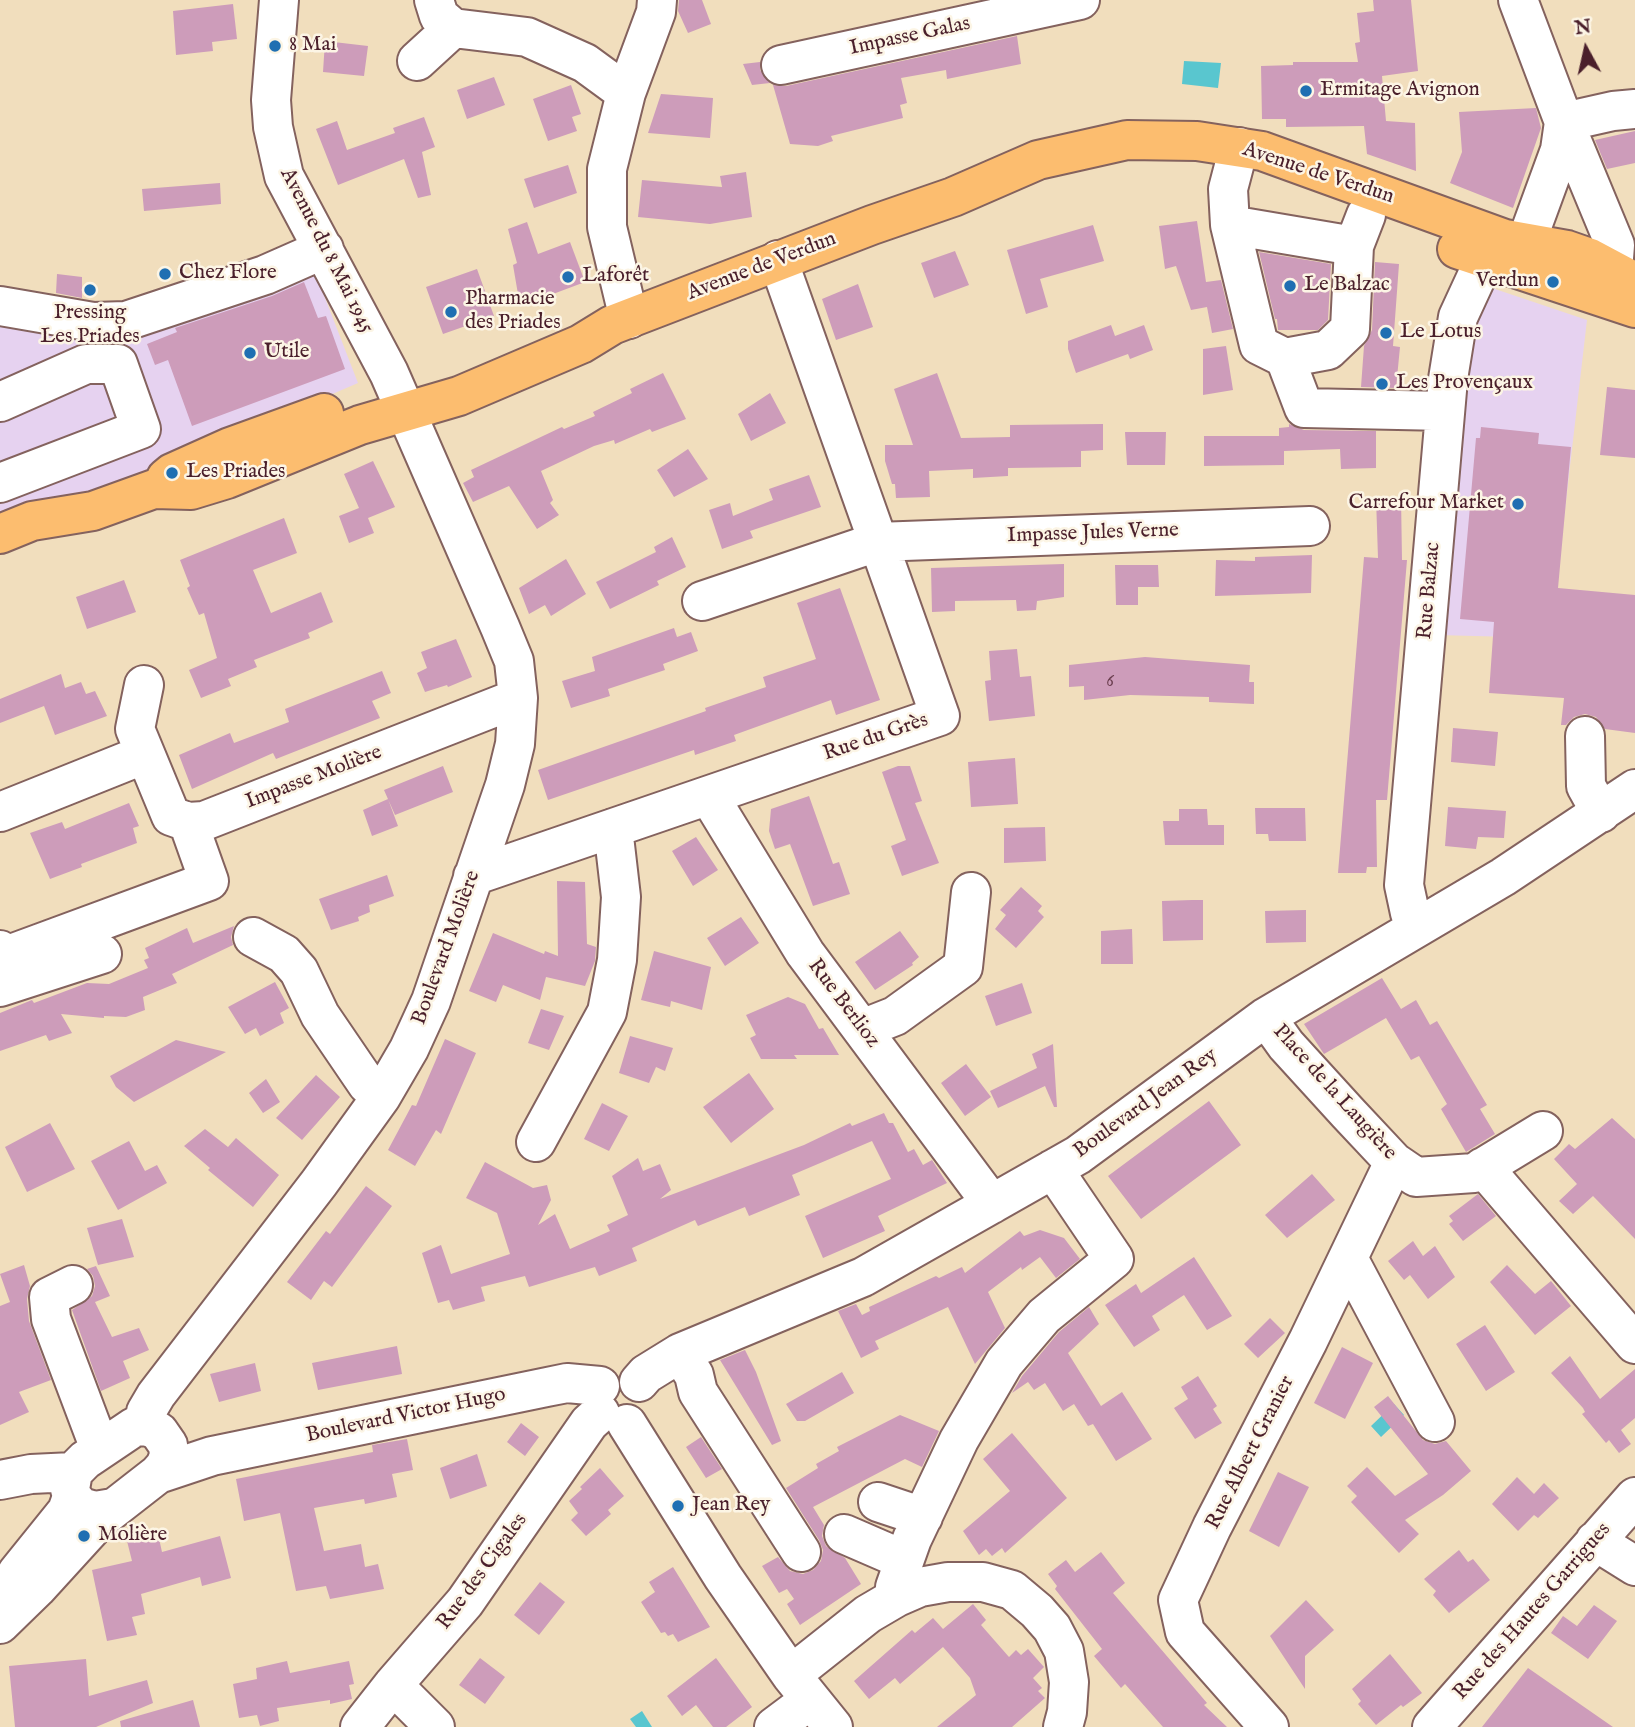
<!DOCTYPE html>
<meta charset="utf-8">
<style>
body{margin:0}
#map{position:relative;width:1635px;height:1727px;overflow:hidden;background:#f1debd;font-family:"IM FELL English",serif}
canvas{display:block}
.north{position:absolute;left:1551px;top:14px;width:70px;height:70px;-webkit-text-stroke:5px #fcf5e5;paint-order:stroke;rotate:352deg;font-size:19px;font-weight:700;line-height:28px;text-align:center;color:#4a1f2b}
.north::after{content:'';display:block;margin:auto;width:24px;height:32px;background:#4a1f2b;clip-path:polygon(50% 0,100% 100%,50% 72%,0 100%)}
</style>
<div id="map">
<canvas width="1635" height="1727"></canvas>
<div class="north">N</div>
</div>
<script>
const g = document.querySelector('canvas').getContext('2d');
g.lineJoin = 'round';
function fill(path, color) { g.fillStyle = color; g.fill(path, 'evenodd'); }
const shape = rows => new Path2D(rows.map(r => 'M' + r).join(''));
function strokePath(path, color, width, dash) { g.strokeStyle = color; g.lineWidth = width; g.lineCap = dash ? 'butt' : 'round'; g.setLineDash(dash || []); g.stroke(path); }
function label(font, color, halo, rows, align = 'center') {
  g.font = font + ' "IM FELL English",serif'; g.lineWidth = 5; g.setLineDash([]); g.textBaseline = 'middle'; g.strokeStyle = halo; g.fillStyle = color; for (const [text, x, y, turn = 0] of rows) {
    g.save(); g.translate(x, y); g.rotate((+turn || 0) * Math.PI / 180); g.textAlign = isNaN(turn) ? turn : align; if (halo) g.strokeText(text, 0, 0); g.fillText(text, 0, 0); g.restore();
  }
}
fill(shape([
 [315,272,358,383,158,469,0,522,0,313,131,335],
 [1492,288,1587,320,1550,638,1437,635,1462,333]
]), '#e6d2f0');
fill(shape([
 [1184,61,1221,63,1218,88,1182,84],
 [1394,1404,1404,1415,1381,1437,1371,1426],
 [642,1711,652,1727,636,1727,630,1719]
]), '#59c6cf');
fill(shape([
 [679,0,702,0,711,24,688,33,678,11],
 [1373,0,1411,0,1418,71,1382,76,1386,121,1415,123,1416,171,1367,154,1364,126,1286,127,1286,119,1262,119,1261,66,1293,65,1293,62,1358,62,1355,43,1360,42,1357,13,1374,11],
 [233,4,237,39,212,42,213,51,176,55,173,11],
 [1017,36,1021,64,947,79,946,70,901,78,907,103,900,105,903,118,831,136,833,141,818,146,790,144,773,85,786,86],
 [325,41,368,46,364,76,323,72],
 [760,62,760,70,770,83,752,85,743,64],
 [494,77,505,105,467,119,457,90],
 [571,85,581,114,572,117,577,131,548,141,533,99],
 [661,94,713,98,710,138,648,133],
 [1536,108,1541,128,1513,208,1450,183,1462,152,1459,112],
 [424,117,435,147,422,152,431,195,418,198,404,159,338,185,316,129,337,121,347,150,395,133,393,128],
 [1635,131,1635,163,1607,169,1595,140],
 [568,165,577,193,534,208,524,179],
 [746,172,752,217,710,224,638,217,642,180,722,187,720,176],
 [220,183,221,204,144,211,142,189],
 [1197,221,1206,282,1221,280,1233,329,1212,333,1207,307,1191,310,1176,266,1165,269,1159,226],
 [527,222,538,254,570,242,585,282,545,297,544,291,519,300,513,265,517,263,508,229],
 [1093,225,1104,261,1040,279,1048,307,1026,314,1007,250],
 [955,251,969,285,934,298,921,263],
 [1259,252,1331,264,1328,320,1318,330,1278,330,1277,319,1275,319],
 [1375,262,1399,264,1393,346,1400,347,1396,388,1361,387,1364,346,1372,330],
 [477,269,494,316,443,334,426,287],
 [57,274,82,277,82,298,56,293],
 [304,282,318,318,326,316,345,369,192,426,168,360,155,365,147,344,177,332,175,328,272,296],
 [858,284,873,327,836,340,822,299],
 [1111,325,1115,336,1144,325,1153,350,1130,359,1128,354,1076,373,1068,349,1068,341],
 [1226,346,1233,390,1203,395,1203,349],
 [663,373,686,419,652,432,650,429,615,444,614,440,594,446,541,471,553,500,550,503,559,515,537,529,509,486,473,502,463,483,474,477,471,470,562,427,564,429,595,416,593,412,632,393,630,389],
 [937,373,961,438,1010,437,1010,425,1103,424,1103,450,1081,451,1081,467,1008,468,1008,476,973,478,973,469,929,471,930,497,896,498,895,484,892,484,885,461,885,445,913,445,894,389],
 [1607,387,1635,390,1635,458,1600,455],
 [770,393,786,423,751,441,738,414],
 [1289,424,1304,430,1376,431,1376,468,1341,469,1340,449,1284,451,1284,465,1204,466,1204,436,1279,436,1279,428,1289,427],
 [1481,427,1539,433,1538,444,1571,447,1558,588,1635,595,1635,733,1605,729,1596,717,1585,714,1574,717,1566,725,1561,725,1564,698,1489,693,1494,622,1460,619,1476,438,1480,438],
 [1125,432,1166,432,1165,465,1127,465],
 [688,449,708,479,674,497,657,470],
 [373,461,395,507,368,518,374,533,349,543,339,516,359,508,344,474],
 [809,475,821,507,750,531,753,538,722,549,709,510,730,503,733,516,773,500,769,489],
 [1401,497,1402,560,1407,560,1387,800,1376,800,1377,867,1367,867,1366,873,1338,873,1364,557,1378,558,1376,498],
 [284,518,297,553,253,570,271,613,321,592,333,622,308,633,310,638,254,660,257,667,228,679,231,686,201,698,189,670,217,658,204,613,199,615,187,588,190,586,180,560],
 [672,537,686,567,657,581,659,585,610,609,596,582,656,552,654,547],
 [1312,555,1311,593,1215,596,1216,560,1255,561,1255,557],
 [566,559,586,594,551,616,545,605,529,614,519,588],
 [1064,564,1064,597,1037,601,1036,610,1017,611,1016,600,955,601,955,611,932,612,931,568],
 [1115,565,1158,565,1159,587,1138,587,1138,605,1116,605],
 [124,580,136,612,87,629,76,597],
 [840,588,880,700,836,715,831,700,734,735,736,741,695,755,694,750,548,800,538,770,706,711,705,708,766,687,763,677,816,659,797,603],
 [674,628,677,637,691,632,698,651,663,664,665,670,608,689,610,696,571,708,562,681,595,671,592,657],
 [456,639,472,677,448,687,447,685,425,692,417,673,427,668,421,652],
 [1017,649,1020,677,1031,676,1035,716,989,721,985,681,991,680,989,651],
 [1145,657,1250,665,1249,682,1254,682,1254,704,1209,702,1209,697,1130,695,1084,700,1084,686,1069,687,1069,665],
 [382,671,391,693,372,701,380,718,276,759,273,753,192,789,179,755,230,733,234,743,289,722,285,709],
 [61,674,65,688,81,682,86,694,95,691,107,716,55,735,44,706,0,723,0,699],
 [1453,728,1498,732,1495,766,1451,762],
 [1015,758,1018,804,971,807,968,762],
 [443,766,453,792,395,815,384,790],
 [898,766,910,766,922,801,915,803,939,863,902,876,891,846,906,840,882,772],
 [809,796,833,864,839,862,850,894,813,906,790,844,775,849,769,831,771,809],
 [388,799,398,826,372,836,363,810],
 [129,803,139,826,133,828,137,843,81,864,82,867,50,879,30,833,62,822,65,829],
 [1448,807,1506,811,1504,838,1478,837,1476,849,1445,846],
 [1255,808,1305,808,1306,841,1269,841,1268,834,1256,834],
 [1179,809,1207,809,1208,825,1224,825,1224,845,1165,845,1163,821,1179,821],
 [1045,827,1046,861,1004,863,1004,828],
 [696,837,718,870,693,886,672,851],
 [387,875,394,896,369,905,370,912,358,917,359,921,331,930,319,899],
 [557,881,585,882,587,944,596,947,595,961,585,986,546,977,540,1000,503,985,496,1002,469,991,493,933,544,954,545,951,558,956],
 [1021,887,1042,906,1038,911,1044,917,1016,948,995,929,1006,915,1000,910],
 [1192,900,1203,900,1203,940,1163,941,1162,901],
 [1306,910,1306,942,1266,943,1265,911],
 [741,917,759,943,725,966,707,938],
 [234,926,231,937,233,945,172,974,177,983,143,997,145,1010,126,1017,104,1016,104,1018,61,1014,72,1033,49,1041,46,1035,0,1051,0,1013,32,1000,34,1003,87,983,109,984,148,968,144,960,149,958,145,948,187,928,193,943],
 [1132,929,1133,964,1101,964,1101,931],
 [900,931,919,957,912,963,913,965,875,990,855,962],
 [654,951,711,967,702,1010,671,1001,670,1007,641,1000],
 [1382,978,1401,1009,1416,1000,1430,1025,1437,1021,1487,1105,1480,1109,1495,1134,1466,1152,1441,1109,1447,1104,1419,1056,1411,1060,1386,1018,1324,1054,1304,1024],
 [275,982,289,1008,280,1013,284,1023,260,1036,256,1028,245,1034,228,1007],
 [1022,983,1032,1013,996,1026,985,996],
 [788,997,805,1004,819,1029,823,1028,839,1055,794,1055,797,1059,761,1059,750,1038,756,1035,746,1015],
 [541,1009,564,1016,549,1050,528,1043],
 [630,1036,673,1048,665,1071,656,1067,649,1083,619,1073],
 [445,1039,476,1053,441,1134,436,1130,415,1166,388,1150,412,1105,416,1106],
 [176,1040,226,1052,134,1102,116,1087,110,1076],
 [1053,1044,1057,1107,1054,1107,1045,1086,998,1108,990,1091,1037,1068,1032,1054],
 [966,1064,991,1097,965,1116,941,1083],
 [749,1073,774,1109,731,1143,703,1107],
 [316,1075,340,1097,302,1140,276,1118],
 [266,1079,280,1102,263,1113,249,1093],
 [1209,1101,1241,1145,1141,1219,1108,1176],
 [602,1103,628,1116,609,1151,584,1139],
 [884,1113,889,1123,893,1123,908,1152,914,1149,923,1165,932,1160,947,1183,878,1216,885,1231,823,1258,805,1216,891,1179,872,1141,792,1175,800,1195,749,1216,745,1207,698,1226,695,1220,632,1248,637,1261,599,1276,595,1267,529,1287,525,1276,481,1287,485,1301,453,1310,449,1300,438,1303,422,1253,441,1245,451,1274,510,1254,497,1213,466,1198,485,1162,533,1188,547,1185,551,1200,538,1225,555,1214,570,1249,610,1231,607,1225,628,1215,612,1176,638,1158,643,1171,660,1164,671,1190,660,1199,804,1145,850,1123,852,1126],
 [1612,1118,1635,1139,1635,1239,1593,1196,1573,1214,1559,1201,1577,1184,1554,1159,1569,1144,1575,1149],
 [50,1123,75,1169,27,1192,5,1147],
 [205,1129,228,1147,236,1138,279,1175,253,1207,208,1170,210,1168,184,1146],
 [129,1141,145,1171,157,1165,167,1183,118,1210,91,1161],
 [1312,1174,1335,1200,1287,1238,1265,1215],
 [366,1186,392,1206,332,1287,324,1281,311,1300,287,1282,326,1231,330,1234],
 [1478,1194,1496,1216,1463,1241,1449,1224,1453,1221,1449,1216],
 [122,1219,134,1257,98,1265,87,1228],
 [1040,1230,1064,1238,1080,1259,1056,1278,1040,1257,1022,1270,1021,1267,988,1292,1005,1328,975,1364,948,1307,875,1341,879,1349,861,1358,838,1311,856,1304,862,1315,870,1311,869,1307,936,1276,939,1278,962,1267,965,1273,1020,1231,1024,1236],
 [1413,1241,1423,1256,1435,1246,1455,1277,1428,1299,1410,1275,1404,1280,1388,1261],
 [1194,1257,1232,1316,1207,1330,1184,1295,1152,1316,1160,1330,1134,1347,1105,1305,1136,1284,1141,1293],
 [24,1265,30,1286,27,1299,29,1321,51,1380,19,1392,29,1412,0,1425,0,1306,10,1302,0,1274],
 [1507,1265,1535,1294,1551,1281,1571,1306,1535,1335,1490,1282],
 [96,1266,110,1296,95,1302,112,1337,139,1328,149,1350,123,1361,130,1378,101,1391,72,1310,92,1296,95,1286,93,1276,87,1269],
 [1089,1307,1099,1324,1068,1353,1101,1406,1122,1392,1152,1439,1116,1461,1093,1424,1088,1426,1074,1404,1063,1411,1045,1383,1034,1390,1028,1382,1012,1393,1022,1376,1059,1332],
 [1270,1318,1285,1333,1258,1358,1244,1344],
 [1485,1325,1515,1372,1486,1391,1456,1344],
 [397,1346,402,1374,318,1390,312,1363],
 [1342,1347,1373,1363,1345,1419,1314,1403],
 [745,1350,756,1372,781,1441,772,1445,720,1360],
 [1570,1356,1600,1399,1635,1369,1635,1418,1621,1430,1631,1444,1619,1453,1609,1440,1606,1443,1582,1414,1585,1412,1583,1408,1551,1373],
 [255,1363,261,1391,219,1402,210,1374],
 [842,1372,854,1393,805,1421,797,1421,786,1404],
 [1198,1376,1217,1406,1213,1409,1222,1423,1195,1439,1174,1408,1188,1399,1181,1387],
 [1388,1396,1423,1440,1435,1444,1446,1441,1471,1471,1443,1495,1405,1520,1419,1534,1399,1553,1351,1502,1357,1496,1347,1486,1367,1467,1395,1496,1428,1474,1374,1407],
 [900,1415,939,1431,922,1467,905,1459,813,1507,824,1525,822,1536,826,1546,845,1558,861,1584,800,1625,787,1604,794,1599,787,1589,779,1593,762,1566,778,1557,790,1571,803,1574,813,1570,821,1561,823,1550,819,1540,786,1488,818,1468,816,1464,839,1451,837,1447],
 [521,1423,539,1437,525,1456,507,1442],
 [1012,1433,1067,1498,1005,1553,1002,1548,992,1556,986,1549,979,1555,963,1531,1010,1491,983,1459],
 [701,1437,722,1469,706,1478,686,1447],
 [407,1439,413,1470,392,1474,397,1497,365,1504,364,1499,314,1508,324,1551,361,1544,365,1567,378,1564,384,1589,330,1599,326,1586,296,1591,280,1513,244,1521,236,1479,373,1452,372,1445],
 [477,1454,487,1486,450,1499,440,1468],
 [600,1468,624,1496,608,1510,611,1514,586,1536,571,1520,578,1513,569,1501,582,1489,580,1487],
 [1278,1472,1309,1487,1279,1547,1249,1531],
 [1517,1477,1534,1494,1544,1483,1559,1498,1538,1518,1534,1515,1518,1531,1492,1504],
 [158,1534,162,1552,220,1536,231,1578,202,1586,200,1577,141,1594,145,1614,132,1617,137,1635,107,1641,92,1570,132,1561,127,1541],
 [1459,1550,1468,1562,1473,1559,1490,1580,1449,1613,1433,1595,1436,1591,1424,1579],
 [1101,1552,1125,1583,1113,1593,1207,1703,1204,1705,1227,1727,1163,1727,1125,1684,1121,1688,1094,1656,1102,1649,1055,1589,1057,1586,1048,1574,1066,1560,1075,1572],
 [673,1567,710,1627,678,1642,673,1634,668,1636,665,1632,661,1633,641,1602,655,1592,649,1582],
 [540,1582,565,1602,539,1635,514,1615],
 [1306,1600,1334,1630,1305,1656,1305,1689,1270,1636],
 [973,1604,986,1620,981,1625,1009,1657,1016,1650,1021,1655,1028,1649,1044,1667,1033,1678,1042,1688,1038,1691,1045,1698,1012,1727,937,1727,976,1695,970,1678,943,1647,900,1684,895,1678,869,1699,854,1681,912,1630,915,1633,933,1618,943,1629],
 [1594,1605,1617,1621,1588,1659,1551,1633,1563,1616,1577,1626],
 [1390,1654,1422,1693,1403,1707,1401,1705,1376,1725,1358,1704,1361,1701,1352,1689],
 [480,1658,505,1677,485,1704,459,1685],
 [716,1658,752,1707,726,1727,713,1727,696,1705,682,1716,667,1696],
 [86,1659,89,1696,147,1680,153,1703,96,1727,15,1727,9,1666],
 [287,1661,290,1673,349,1661,354,1684,349,1685,352,1699,330,1704,330,1700,277,1708,279,1721,260,1726,257,1715,239,1718,233,1684,257,1679,256,1668],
 [1528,1668,1613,1727,1482,1727],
 [193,1700,200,1727,121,1727,120,1721]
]), '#cd9cba');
const minor = shape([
 [434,0,439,16,453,28,527,37,585,63,626,93],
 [1518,0,1564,122,1615,245,1614,258,1609,268,1599,279,1584,288],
 [417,61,453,28],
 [781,65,1080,0],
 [1564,122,1613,111,1635,109],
 [1230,225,1228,189,1239,147],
 [1354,246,1230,225,1259,345,1285,358,1328,350,1350,329,1354,246,1366,215],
 [0,306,93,322,126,321,265,275,324,249],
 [629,319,607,227,607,169,626,93,656,12,657,0],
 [1285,358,1304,408,1445,411],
 [0,402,86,364,118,364,141,429,0,483],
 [702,601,877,542,1310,526],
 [144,685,135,729,171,816,188,822,204,821,518,698],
 [1585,736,1586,786,1601,813],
 [709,796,805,953,992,1204],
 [0,812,145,754],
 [473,876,940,716,778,260],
 [1418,927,1410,913,1404,885,1448,379,1458,317,1476,278,1489,261,1522,242,1530,232,1560,150,1564,122],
 [253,937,284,954,299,971,320,1015,367,1084,381,1097],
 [0,950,3,957,209,881,188,822],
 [0,987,102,954],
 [1266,1017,1286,1045,1348,1113,1394,1162,1416,1177,1474,1173,1543,1131],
 [862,1029,895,1016,963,967,971,892],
 [536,1142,607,1012,617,960,621,897,613,828],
 [1483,1167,1635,1344],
 [1348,1258,1435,1422],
 [73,1285,49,1297,51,1319,100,1449],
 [680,1353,694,1375,698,1392,801,1552],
 [639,1382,646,1374,680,1353,863,1277,1078,1155,1266,1017,1503,877,1635,789],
 [627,1424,723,1577,791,1675,833,1727],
 [144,1426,146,1412,156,1395,319,1183,381,1097,409,1049,431,1001,505,785,515,744,518,698,514,661,500,627,389,373,284,176,273,127,271,100,279,0],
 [158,1474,212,1456,547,1387,567,1383,600,1386],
 [0,1480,31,1474,73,1472],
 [878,1502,923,1517],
 [844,1534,904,1560],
 [1595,1541,1635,1566],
 [897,1597,895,1587,912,1539,959,1440,1004,1363,1044,1316,1114,1259,1053,1169],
 [2,1613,17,1573,67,1511,72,1497],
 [0,1624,37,1588,99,1520,158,1474,165,1466,169,1456,168,1445,159,1432,152,1428,144,1426,134,1427,85,1460,73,1472,70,1489,72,1497,81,1507,95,1511,113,1508],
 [791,1675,868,1614,897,1597,920,1587,948,1582,983,1582,1012,1590,1037,1611,1052,1628,1064,1651,1069,1682,1067,1712,1063,1727],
 [393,1685,435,1727],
 [360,1727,393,1685,465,1602,589,1423,600,1413],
 [774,1727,810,1700],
 [1269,1727,1185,1632,1178,1600,1212,1527,1308,1341,1394,1162],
 [1432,1727,1635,1497]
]);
const major = shape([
 [1457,249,1635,308],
 [166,478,172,473,230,447,324,413],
 [0,534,32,521,93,511,154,489,191,490,227,479,360,425,459,396,581,344,612,325,872,225,953,197,1038,160,1127,140,1197,141,1262,151,1505,239,1567,250,1590,258,1635,282]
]);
strokePath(minor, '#84625e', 42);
strokePath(major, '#84625e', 42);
strokePath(minor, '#fff', 38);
strokePath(major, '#fcbd6f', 38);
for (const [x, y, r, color] of [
 [275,46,7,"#1f6fb2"],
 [1306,91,7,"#1f6fb2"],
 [165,274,7,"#1f6fb2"],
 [568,277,7,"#1f6fb2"],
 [1553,282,7,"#1f6fb2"],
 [1290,286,7,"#1f6fb2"],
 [90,290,7,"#1f6fb2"],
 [451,312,7,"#1f6fb2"],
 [1386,333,7,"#1f6fb2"],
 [250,353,7,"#1f6fb2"],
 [1382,384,7,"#1f6fb2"],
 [172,473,7,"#1f6fb2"],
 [1518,504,7,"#1f6fb2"],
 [678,1506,7,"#1f6fb2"],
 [84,1536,7,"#1f6fb2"]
]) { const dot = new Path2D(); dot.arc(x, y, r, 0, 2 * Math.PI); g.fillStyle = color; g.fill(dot); strokePath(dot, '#fcf5e5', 2.5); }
label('18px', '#6b3e4f', null, [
 ["6",1110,682]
]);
label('21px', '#4a1f2b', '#fcf5e5', [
 ["Impasse Galas",910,37,-12],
 ["Avenue de Verdun",1318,174,18],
 ["Avenue du 8 Mai 1945",326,251,63],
 ["Avenue de Verdun",762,267,-21],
 ["Impasse Jules Verne",1093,534,-2],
 ["Rue Balzac",1430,591,-85],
 ["Rue du Grès",876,738,-19],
 ["Impasse Molière",314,778,-21],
 ["Boulevard Molière",447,948,-70],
 ["Rue Berlioz",843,1004,53],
 ["Place de la Laugière",1334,1093,48],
 ["Boulevard Jean Rey",1146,1104,-36],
 ["Boulevard Victor Hugo",406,1416,-12],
 ["Rue Albert Granier",1251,1453,-63],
 ["Rue des Cigales",483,1572,-54],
 ["Rue des Hautes Garrigues",1533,1612,-49]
]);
label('21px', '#4a1f2b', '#fcf5e5', [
 ["8 Mai",289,46],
 ["Ermitage Avignon",1320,91],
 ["Chez Flore",179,274],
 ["Laforêt",582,277],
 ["Verdun",1539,282,"right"],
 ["Le Balzac",1304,286],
 ["Pharmacie",465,300],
 ["des Priades",465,324],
 ["Pressing",90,314,"center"],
 ["Les Priades",90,338,"center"],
 ["Le Lotus",1400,333],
 ["Utile",264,353],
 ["Les Provençaux",1396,384],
 ["Les Priades",186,473],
 ["Carrefour Market",1504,504,"right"],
 ["Jean Rey",692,1506],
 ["Molière",98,1536]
], 'left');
</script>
